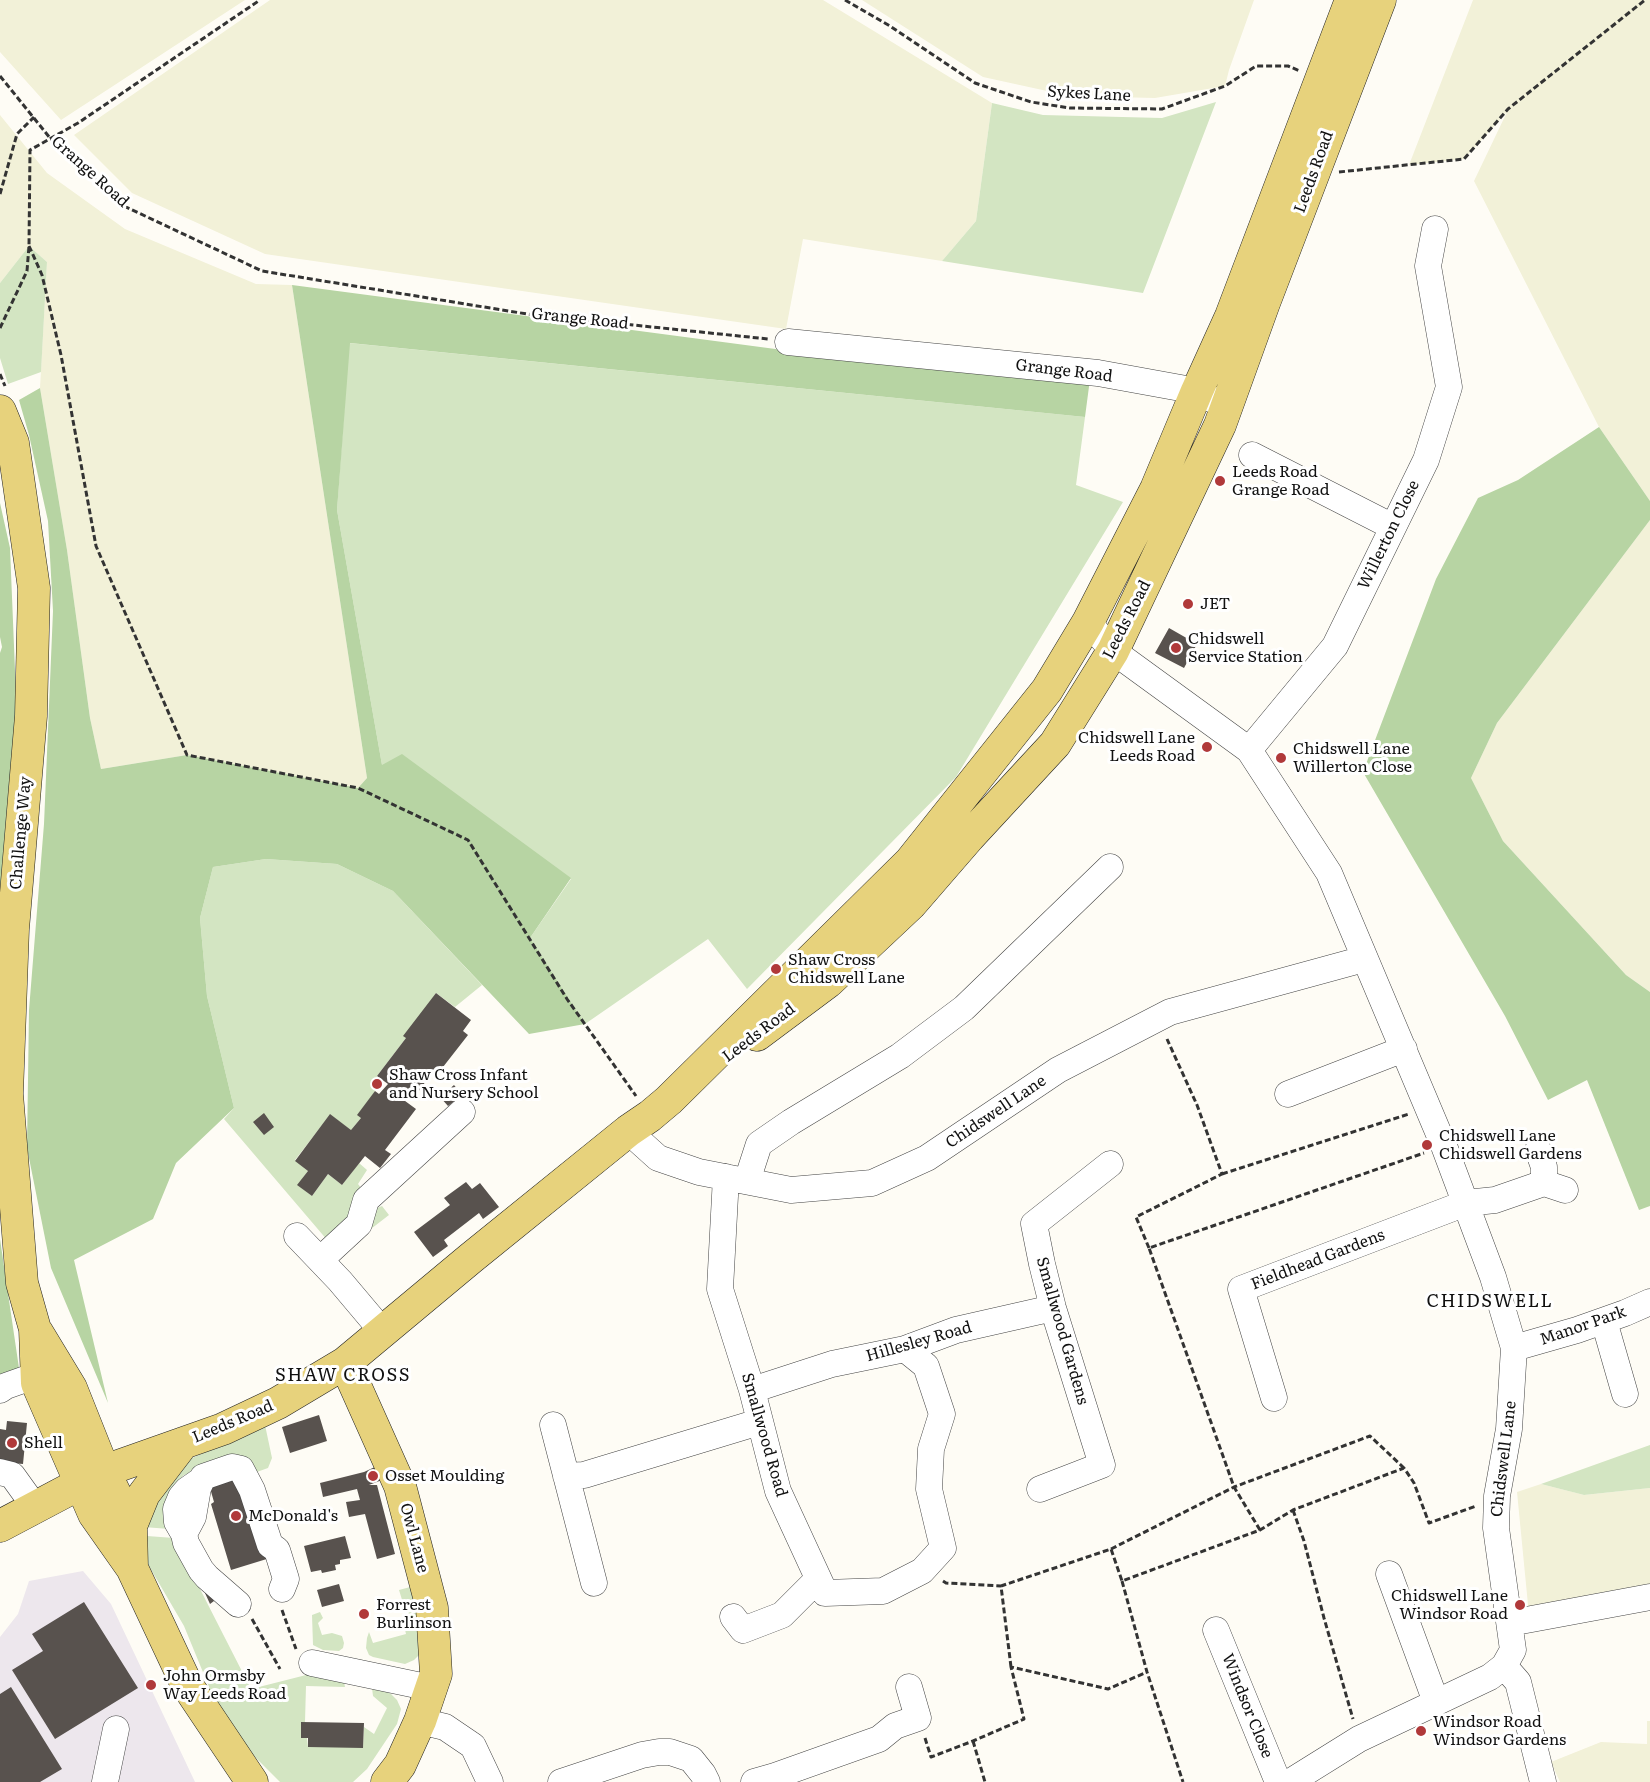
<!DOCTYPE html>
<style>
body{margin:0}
canvas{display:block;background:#fefcf5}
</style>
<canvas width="1650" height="1782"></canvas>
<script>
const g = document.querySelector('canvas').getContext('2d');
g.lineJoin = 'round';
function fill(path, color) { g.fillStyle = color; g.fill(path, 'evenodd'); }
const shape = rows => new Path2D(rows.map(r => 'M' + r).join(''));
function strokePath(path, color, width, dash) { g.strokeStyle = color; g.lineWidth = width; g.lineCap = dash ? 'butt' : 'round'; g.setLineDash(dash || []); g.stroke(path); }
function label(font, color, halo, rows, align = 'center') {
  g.font = font + ' Literata,serif'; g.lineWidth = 6; g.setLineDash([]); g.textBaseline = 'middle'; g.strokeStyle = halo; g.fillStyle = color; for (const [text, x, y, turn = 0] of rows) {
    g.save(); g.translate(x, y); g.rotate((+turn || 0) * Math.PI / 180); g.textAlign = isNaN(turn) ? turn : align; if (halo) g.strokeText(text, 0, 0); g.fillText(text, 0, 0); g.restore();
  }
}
fill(shape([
 [83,1571,111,1604,195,1782,0,1782,0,1637,18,1614,29,1581]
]), '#ede7ed');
fill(shape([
 [0,0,245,0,61,120,0,52],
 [270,0,823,0,992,103,976,221,942,261,803,239,786,329,265,254,132,193,74,135],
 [862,0,1254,0,1229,70,1225,86,1155,98,1070,96,983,77],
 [1473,0,1650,0,1650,501,1599,427,1474,181,1507,112,1464,159,1409,165],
 [0,115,47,173,125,229,256,284,292,285,367,778,358,788,187,755,101,769,90,718,67,550,40,388,47,262,29,246,0,283],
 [1650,520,1650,992,1626,975,1503,841,1471,778,1497,723],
 [1541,1484,1584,1495,1650,1488,1650,1593,1529,1615,1517,1492],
 [1647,1721,1650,1721,1650,1782,1560,1782,1551,1762,1601,1742,1647,1744]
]), '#f2f1d8');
fill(shape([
 [1216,102,1143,293,942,261,976,221,992,103,1043,115,1162,118],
 [29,246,47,262,41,372,8,384,0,358,0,283],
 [349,343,1085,417,1076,485,1123,502,956,777,747,989,708,939,585,1024,530,938,571,879,382,765,337,510],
 [266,859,337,864,393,891,482,985,455,1007,436,993,406,1038,377,1076,375,1091,361,1118,351,1130,330,1115,295,1160,308,1171,298,1185,312,1196,328,1174,342,1185,359,1163,367,1170,358,1184,377,1208,382,1206,389,1215,354,1242,328,1241,224,1119,234,1108,207,996,200,918,213,867],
 [265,1425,272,1458,268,1468,254,1473,241,1457,184,1475,176,1483,167,1503,170,1529,143,1527,151,1497,190,1459],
 [1650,1445,1650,1488,1584,1495,1541,1484],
 [147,1536,174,1538,251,1689,314,1673,344,1682,345,1687,306,1686,305,1722,308,1747,363,1747,364,1727,374,1734,387,1708,373,1696,372,1688,376,1685,391,1694,397,1700,401,1709,397,1724,367,1769,353,1782,280,1782,249,1751,214,1699,184,1626,146,1561],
 [414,1586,422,1648,419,1655,414,1660,405,1664,373,1657,369,1655,366,1648,367,1638,369,1632,373,1643,406,1634,403,1621,407,1616,399,1590],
 [320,1612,323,1618,318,1623,322,1635,332,1633,342,1636,344,1643,343,1648,339,1651,323,1650,313,1645,312,1615]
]), '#d3e5c2');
fill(shape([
 [292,285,783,350,1090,379,1085,417,350,343,337,510,382,765,402,754,571,878,530,938,585,1024,529,1034,393,891,337,864,266,859,213,867,200,918,207,996,234,1108,176,1163,153,1219,74,1260,108,1403,51,1268,27,1148,29,1010,44,824,53,611,48,521,29,435,19,400,40,388,67,550,90,718,101,769,187,755,358,788,367,778],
 [1599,427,1650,501,1650,520,1497,723,1471,778,1503,841,1626,975,1650,992,1650,1206,1639,1210,1587,1080,1548,1100,1505,1016,1363,772,1436,579,1478,498,1518,480],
 [0,503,10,548,18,744,0,892,0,653,2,647,0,637],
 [0,1239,20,1375,0,1382]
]), '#b7d4a3');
fill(shape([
 [1169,628,1197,644,1184,668,1155,653],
 [436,993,471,1020,463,1031,468,1035,436,1076,432,1073,412,1100,405,1094,401,1098,416,1109,385,1150,391,1154,380,1168,365,1156,342,1185,328,1174,312,1196,297,1185,308,1171,295,1161,330,1114,351,1130,361,1118,357,1115,375,1091,379,1094,388,1084,377,1076,406,1038,403,1036],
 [454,1085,462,1095,448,1106,440,1097],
 [264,1113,274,1127,264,1135,253,1122],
 [466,1182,472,1189,480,1183,499,1207,483,1219,479,1213,444,1240,448,1246,433,1257,414,1232,450,1205,444,1198],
 [319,1415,327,1441,290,1453,282,1427],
 [7,1421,27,1423,23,1464,0,1462,0,1429,6,1430],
 [377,1466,382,1480,369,1485,377,1485,395,1554,377,1559,365,1514,349,1517,346,1502,360,1500,357,1489,323,1497,320,1483,364,1472],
 [233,1473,270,1558,231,1570,211,1504,214,1502,210,1488],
 [345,1536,351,1558,340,1560,340,1564,335,1565,336,1570,322,1573,321,1570,311,1572,304,1546],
 [339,1584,344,1601,322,1607,317,1590],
 [209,1591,214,1601,210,1604,205,1593],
 [84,1602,138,1688,55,1739,12,1670,43,1651,32,1634],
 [11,1687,62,1769,40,1782,0,1782,0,1694],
 [301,1722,364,1723,363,1748,308,1747,308,1738,301,1738]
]), '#58524e');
const minor = shape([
 [788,342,1098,373,1197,391,1213,400],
 [1252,455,1393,527],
 [1088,622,1113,651,1249,750,1329,873,1444,1146,1493,1277,1514,1348,1509,1429,1497,1496,1496,1528,1513,1650,1504,1666,1490,1677,1359,1739,1290,1782],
 [1249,750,1335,646,1426,460,1449,387,1428,266,1435,229],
 [1288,1094,1404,1049],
 [628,1131,658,1158,699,1172,791,1190,872,1183,927,1158,1058,1070,1170,1012,1364,959],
 [726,1177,720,1289,752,1390,778,1491,825,1593,883,1591,922,1571,943,1548,929,1489,931,1449,942,1414,926,1366,905,1349],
 [747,1181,759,1144,791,1122,900,1056,964,1008,1110,867],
 [1544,1183,1565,1190],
 [297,1236,340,1281,383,1332],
 [320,1260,359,1224,366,1200,462,1112],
 [1604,1321,1625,1394],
 [1514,1348,1577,1330,1625,1313,1650,1302],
 [0,1390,6,1386,37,1375],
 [752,1390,832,1364,905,1349,956,1330,1053,1308],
 [1274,1398,1241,1289,1466,1203,1495,1200,1544,1183,1544,1167,1538,1150],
 [553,1425,594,1583],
 [0,1472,12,1475,35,1507],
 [566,1476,584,1475,759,1422],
 [1040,1489,1102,1465,1053,1308,1042,1264,1034,1224,1110,1164],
 [184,1534,177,1522,176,1509,181,1497,187,1490,200,1481],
 [1389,1574,1436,1702],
 [238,1604,207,1577,201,1570,186,1543,184,1534,193,1517,198,1488,203,1477,232,1467,241,1469,252,1490,270,1545,277,1550,286,1579,282,1589],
 [733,1617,743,1630,782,1615,818,1579],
 [1510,1623,1650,1597],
 [1216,1630,1278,1782],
 [312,1663,431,1688],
 [1504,1666,1518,1682,1543,1782],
 [420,1721,445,1727,473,1746,490,1782],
 [105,1782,116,1729],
 [561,1782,642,1755,659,1752,670,1752,691,1759,703,1774,707,1782],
 [754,1782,775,1776,879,1739,895,1726,918,1718,909,1687]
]);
const major = shape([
 [0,411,13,443,34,588,31,716,13,929,7,1094,22,1283,35,1329,37,1383,94,1514,132,1568,187,1685,252,1782],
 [757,1035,828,982,911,904,969,837,1055,744,1113,651,1220,425,1264,303,1380,0],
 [37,1332,71,1388,104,1471,131,1526,132,1568],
 [345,1363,400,1486,432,1608,436,1674,420,1721,400,1765,387,1782],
 [0,1526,104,1471,223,1429,278,1403,345,1363,471,1258,628,1131,650,1116,669,1100,910,862,1047,690,1088,622,1156,489,1197,391,1231,316,1351,0],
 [131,1526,144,1494,183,1443]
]);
strokePath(minor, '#444', 27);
strokePath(major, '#222', 33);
strokePath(shape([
 [845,0,890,26,975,83,1031,102,1070,108,1162,109,1225,86,1256,66,1288,66,1300,71],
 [0,76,50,138,126,207,262,271,527,314,768,339],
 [1339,172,1464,159,1508,109,1645,0],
 [0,194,17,134,34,117],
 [29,246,42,275,61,355,96,546,187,755,358,788,468,840,567,999,636,1096],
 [0,328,27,271,29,246,30,150,78,123,260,0],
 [0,374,5,386],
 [1222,1174,1409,1114],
 [1149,1248,1136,1217,1222,1174,1197,1105,1167,1039],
 [1293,1510,1304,1541,1324,1618,1353,1719],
 [1260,1530,1234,1487,1149,1248,1424,1153],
 [1111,1549,1234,1487,1370,1436,1404,1468],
 [943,1581,946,1583,1001,1586],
 [1122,1581,1147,1672,1183,1782],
 [282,1610,296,1649],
 [252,1619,280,1669],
 [1011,1667,1001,1586,1111,1549,1122,1581,1260,1530,1293,1510,1404,1468,1414,1483,1429,1523,1476,1506],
 [925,1738,931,1757,973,1741,1024,1719,1011,1667,1108,1689,1147,1672],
 [973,1741,985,1782]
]), '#333', 3, [6, 3]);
strokePath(minor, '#fff', 26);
strokePath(major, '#e7d27c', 32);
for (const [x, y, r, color] of [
 [1220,481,6,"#b0393a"],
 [1188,604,6,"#b0393a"],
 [1176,648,6,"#b0393a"],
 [1207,747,6,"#b0393a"],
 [1281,758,6,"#b0393a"],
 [776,969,6,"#b0393a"],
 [377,1084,6,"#b0393a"],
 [1427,1145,6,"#b0393a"],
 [12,1443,6,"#b0393a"],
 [373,1476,6,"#b0393a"],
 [236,1516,6,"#b0393a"],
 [1520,1605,6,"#b0393a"],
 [364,1614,6,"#b0393a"],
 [151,1685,6,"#b0393a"],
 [1421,1731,6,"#b0393a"]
]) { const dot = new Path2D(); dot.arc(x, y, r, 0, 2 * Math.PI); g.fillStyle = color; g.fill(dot); strokePath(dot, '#fff', 2); }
label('16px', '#111', '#fff', [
 ["Sykes Lane",1089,94,3],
 ["Grange Road",90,172,42],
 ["Leeds Road",1314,172,-70],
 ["Grange Road",580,319,6],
 ["Grange Road",1064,371,7],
 ["Willerton Close",1389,535,-64],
 ["Leeds Road",1127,620,-63],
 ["Challenge Way",21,833,-85],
 ["Leeds Road",759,1033,-37],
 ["Chidswell Lane",996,1112,-34],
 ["Fieldhead Gardens",1318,1260,-21],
 ["Manor Park",1583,1326,-19],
 ["Smallwood Gardens",1062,1331,74],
 ["Hillesley Road",919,1342,-16],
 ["Leeds Road",233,1422,-23],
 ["Smallwood Road",764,1435,74],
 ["Chidswell Lane",1504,1459,-83],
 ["Owl Lane",414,1538,75],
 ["Windsor Close",1247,1706,68]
]);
label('16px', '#111', '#fff', [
 ["Leeds Road",1232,472],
 ["Grange Road",1232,490],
 ["JET",1200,604],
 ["Chidswell",1188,639],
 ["Service Station",1188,657],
 ["Chidswell Lane",1195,738,"right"],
 ["Leeds Road",1195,756,"right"],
 ["Chidswell Lane",1293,749],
 ["Willerton Close",1293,767],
 ["Shaw Cross",788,960],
 ["Chidswell Lane",788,978],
 ["Shaw Cross Infant",389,1075],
 ["and Nursery School",389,1093],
 ["Chidswell Lane",1439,1136],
 ["Chidswell Gardens",1439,1154],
 ["Shell",24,1443],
 ["Osset Moulding",385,1476],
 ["McDonald's",248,1516],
 ["Chidswell Lane",1508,1596,"right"],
 ["Windsor Road",1508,1614,"right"],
 ["Forrest",376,1605],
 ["Burlinson",376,1623],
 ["John Ormsby",163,1676],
 ["Way Leeds Road",163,1694],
 ["Windsor Road",1433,1722],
 ["Windsor Gardens",1433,1740]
], 'left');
g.letterSpacing = '1.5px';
label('18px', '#111', '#fff', [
 ["CHIDSWELL",1490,1302],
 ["SHAW CROSS",343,1376]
]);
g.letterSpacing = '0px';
</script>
